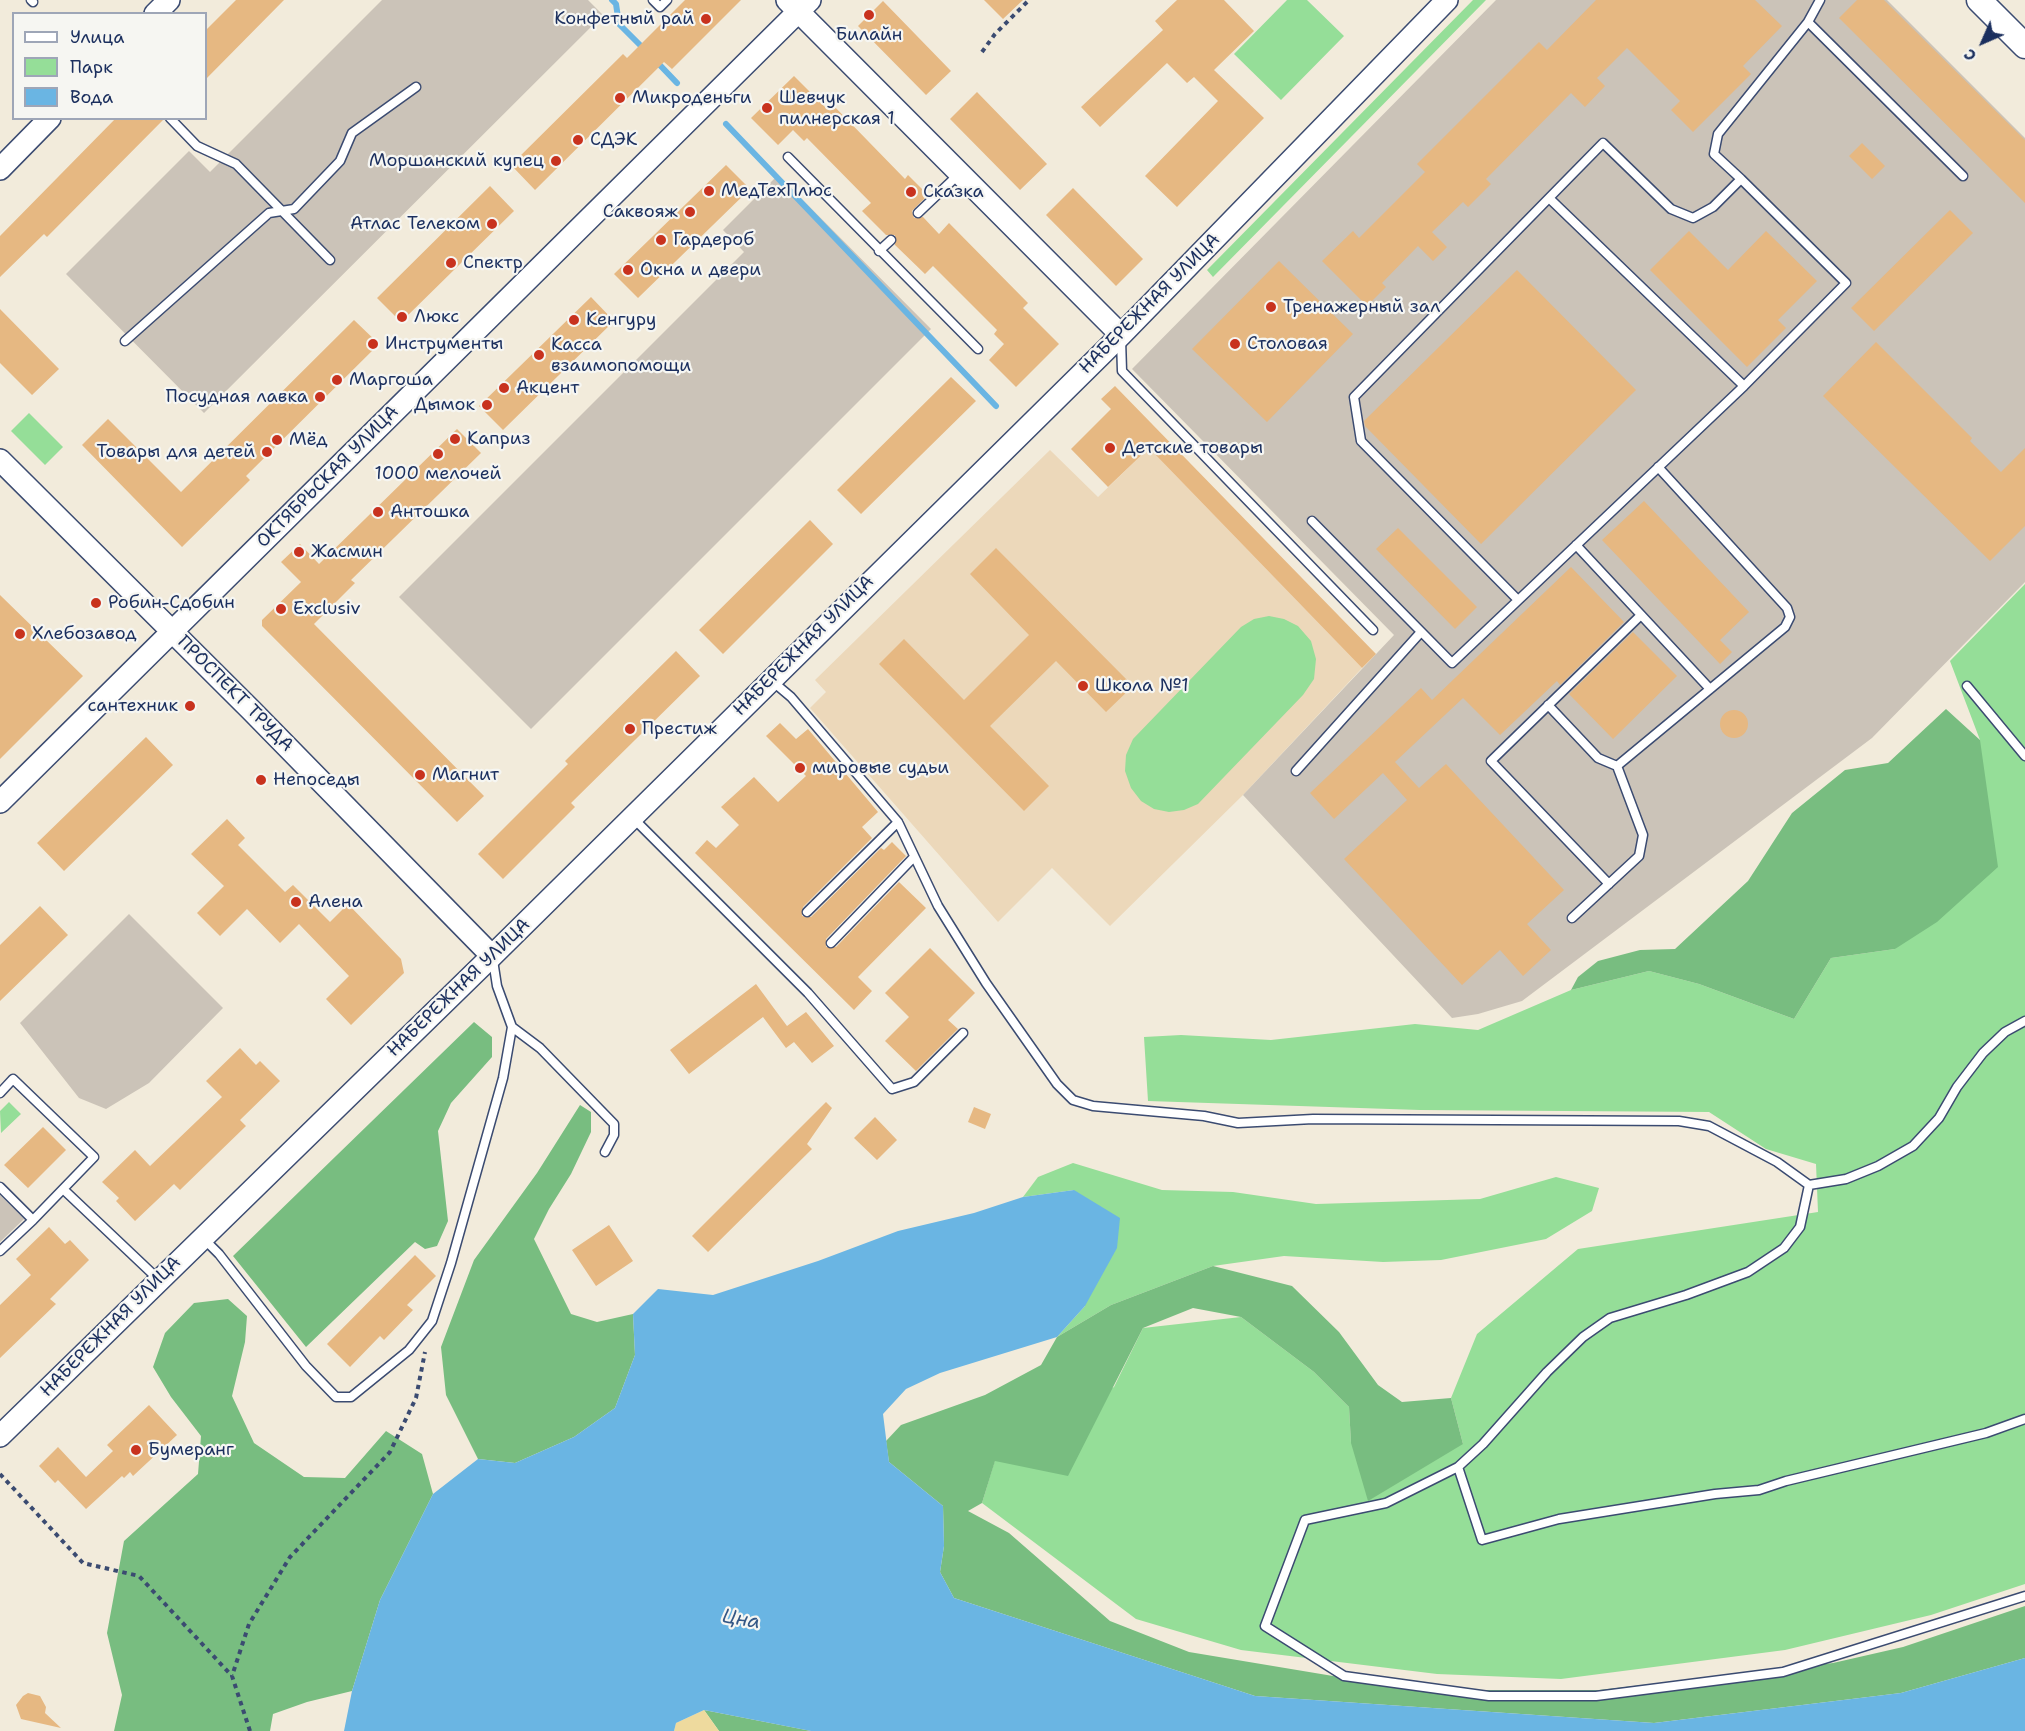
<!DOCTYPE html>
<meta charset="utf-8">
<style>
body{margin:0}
#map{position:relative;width:2025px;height:1731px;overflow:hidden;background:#f2ebdb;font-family:"Shantell Sans",sans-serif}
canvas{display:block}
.legend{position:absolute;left:12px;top:12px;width:195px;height:108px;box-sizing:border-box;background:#f6f6f2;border:2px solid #9ea6b7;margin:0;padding:8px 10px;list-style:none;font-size:18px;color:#1b2f5e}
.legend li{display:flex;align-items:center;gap:12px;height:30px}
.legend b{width:30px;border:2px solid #9ea6b7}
.north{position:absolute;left:1953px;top:12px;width:60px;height:60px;-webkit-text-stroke:4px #f6f6f2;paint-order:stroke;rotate:225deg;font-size:16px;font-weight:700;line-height:24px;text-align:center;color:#1b2f5e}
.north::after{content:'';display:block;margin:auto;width:21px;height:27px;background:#1b2f5e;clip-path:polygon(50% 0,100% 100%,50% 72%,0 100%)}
</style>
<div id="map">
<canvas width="2025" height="1731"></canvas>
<ul class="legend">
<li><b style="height:8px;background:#fff"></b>Улица</li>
<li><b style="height:16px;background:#95de98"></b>Парк</li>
<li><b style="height:16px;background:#6ab5e3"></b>Вода</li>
</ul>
<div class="north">С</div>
</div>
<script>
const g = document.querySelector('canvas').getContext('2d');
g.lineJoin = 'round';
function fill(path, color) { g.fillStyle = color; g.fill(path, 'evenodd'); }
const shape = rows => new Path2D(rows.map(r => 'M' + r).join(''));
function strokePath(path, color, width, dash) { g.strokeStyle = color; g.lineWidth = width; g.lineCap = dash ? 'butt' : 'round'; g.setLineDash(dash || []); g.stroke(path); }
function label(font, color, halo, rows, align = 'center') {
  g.font = font + ' "Shantell Sans",sans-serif'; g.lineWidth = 4.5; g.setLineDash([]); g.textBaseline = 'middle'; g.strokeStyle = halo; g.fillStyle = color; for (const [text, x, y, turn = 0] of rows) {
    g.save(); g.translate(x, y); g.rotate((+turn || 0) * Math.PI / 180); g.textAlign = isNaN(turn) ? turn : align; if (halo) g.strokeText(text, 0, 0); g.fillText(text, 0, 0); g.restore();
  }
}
fill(shape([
 [1149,448,1362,668,1243,795,1110,926,1052,868,998,922,810,708,826,692,815,680,1050,450,1098,497]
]), '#ecd8ba');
fill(shape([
 [382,0,588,0,603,15,204,413,66,274,189,151,210,172],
 [1496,0,1887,0,2025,138,2025,582,1872,738,1522,1001,1478,1014,1452,1018,1243,795,1394,635,1132,369],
 [778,175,931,329,531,729,399,597,744,252,723,230],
 [129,914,223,1008,149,1083,106,1109,79,1098,20,1023],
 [0,1195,24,1219,0,1242]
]), '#cbc3b8');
fill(shape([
 [1287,0,1307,0,1344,36,1281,100,1234,54],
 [1473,0,1486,0,1213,277,1207,270],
 [29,413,63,447,45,465,11,431],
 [2025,584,2025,1584,1931,1615,1785,1650,1561,1679,1437,1674,1241,1650,1136,1619,982,1503,995,1460,1114,1387,1143,1328,1241,1317,1314,1372,1349,1407,1351,1443,1463,1444,1451,1398,1477,1334,1578,1249,1818,1212,1816,1164,1766,1149,1709,1112,1420,1110,1148,1101,1144,1037,1181,1035,1271,1040,1415,1024,1478,1030,1571,990,1649,971,1699,984,1794,1019,1831,958,1895,949,1980,740,1950,661],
 [1269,616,1284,619,1298,626,1311,641,1316,659,1314,679,1303,695,1198,804,1184,810,1169,812,1154,809,1141,801,1131,788,1125,771,1126,755,1133,739,1241,627,1254,619],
 [9,1102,21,1114,1,1133,0,1111],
 [1073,1163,1162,1190,1233,1192,1316,1204,1480,1199,1556,1177,1599,1188,1592,1211,1546,1239,1441,1260,1383,1262,1284,1256,1213,1266,1111,1305,1057,1337,1085,1306,1074,1190,1023,1197,1038,1177]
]), '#95de98');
fill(shape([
 [1946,709,1980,740,1998,867,1937,922,1895,949,1831,958,1794,1019,1699,984,1649,971,1571,990,1578,977,1598,961,1640,950,1675,949,1748,881,1792,813,1845,770,1888,763],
 [474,1022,492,1037,492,1057,451,1103,438,1131,448,1221,437,1246,425,1249,415,1242,306,1347,233,1256],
 [580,1105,591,1112,591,1132,571,1174,549,1209,534,1239,571,1314,597,1322,633,1314,635,1355,615,1408,574,1437,515,1463,478,1459,446,1395,441,1347,474,1260,537,1173],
 [1213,1266,1292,1286,1339,1332,1378,1385,1402,1402,1451,1398,1463,1444,1368,1501,1351,1443,1349,1407,1314,1372,1241,1317,1193,1308,1143,1328,1068,1476,995,1461,982,1503,968,1511,1009,1533,1110,1621,1189,1652,1417,1690,1599,1690,1833,1663,1903,1647,2025,1606,2025,1658,1901,1693,1654,1723,1255,1696,954,1598,940,1572,944,1546,943,1506,889,1462,886,1441,901,1425,985,1395,1041,1365,1057,1337,1111,1305],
 [228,1299,247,1316,245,1342,232,1396,254,1443,304,1477,345,1478,386,1431,422,1454,433,1494,380,1600,352,1691,307,1702,273,1714,270,1731,114,1731,122,1695,107,1633,124,1541,198,1474,201,1436,171,1397,153,1367,165,1333,194,1303],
 [704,1710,801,1729,811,1731,719,1731]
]), '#78bd80');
fill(shape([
 [704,1710,719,1731,674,1731,676,1723]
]), '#eeda9e');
fill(shape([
 [1074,1190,1120,1218,1117,1248,1085,1306,1057,1337,940,1373,906,1389,883,1414,889,1462,943,1506,944,1546,940,1572,954,1598,1255,1696,1654,1723,1901,1693,2025,1658,2025,1731,811,1731,704,1710,676,1723,674,1731,344,1731,352,1691,380,1600,433,1494,478,1459,515,1463,574,1437,615,1408,635,1355,633,1314,658,1289,713,1295,818,1261,898,1231,974,1213,1023,1197]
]), '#6ab5e3');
strokePath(shape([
 [612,0,616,4,619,24,645,50],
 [656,61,677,83],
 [726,124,996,406]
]), '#6ab5e3', 6);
fill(shape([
 [236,0,284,0,206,79,206,30],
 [685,0,741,0,672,69,664,62,535,190,511,165,623,54,627,58],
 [984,0,1023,0,1003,19],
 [1177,0,1224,0,1254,31,1214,70,1264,118,1177,207,1145,176,1218,101,1194,77,1187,83,1167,63,1100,127,1081,107,1163,30,1155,21],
 [1596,0,1755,0,1782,26,1743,66,1751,74,1693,132,1671,110,1680,101,1627,48,1597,78,1605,86,1585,107,1571,93,1486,179,1491,184,1468,207,1463,202,1432,232,1447,247,1433,261,1418,246,1382,283,1386,287,1367,306,1322,261,1353,231,1359,238,1425,172,1417,164,1539,42,1547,50],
 [1857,0,1884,0,2025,140,2025,203,1839,18],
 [883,1,951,71,926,95,858,26],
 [794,76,826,108,831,103,905,179,908,175,928,195,912,211,914,218,923,217,939,234,949,223,1028,303,1023,308,1059,344,1016,387,989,360,1004,344,994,334,997,330,933,266,925,274,895,245,895,235,886,235,862,211,871,203,807,138,804,141,793,130,778,145,751,118],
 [977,92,1047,164,1020,190,950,119],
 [116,118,164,119,47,237,44,234,0,277,0,236],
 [1862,143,1885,166,1872,179,1849,156],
 [726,165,750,189,638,298,614,274],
 [490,186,514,211,401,322,377,298],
 [1073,188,1143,259,1116,286,1046,215],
 [1950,210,1973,233,1874,331,1851,308],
 [1689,231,1728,270,1766,231,1817,281,1778,320,1786,328,1747,367,1650,270],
 [1279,261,1353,334,1267,422,1192,349],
 [1517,270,1636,390,1481,544,1365,426,1364,421],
 [591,297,614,321,503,430,479,406],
 [0,309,59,369,32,395,0,363],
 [354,320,379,344,246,476,250,480,182,547,82,445,108,419,181,492],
 [1876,342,1972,438,1970,441,2001,472,2025,448,2025,526,1990,561,1823,396],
 [951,377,976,401,861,514,837,490],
 [1115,386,1376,654,1362,668,1149,448,1108,487,1071,449,1111,409,1101,399],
 [457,429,481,453,351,580,355,583,314,624,484,796,457,822,262,626,262,620,301,582,281,562,300,544,319,564],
 [1644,501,1749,612,1720,640,1732,652,1720,664,1602,540],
 [810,520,833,544,723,654,699,630],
 [1398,528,1477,607,1455,629,1376,549],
 [996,548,1133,686,1106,712,1056,661,990,726,1049,786,1024,811,879,664,904,639,964,700,1029,635,970,574],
 [1571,567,1624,622,1560,685,1557,681,1500,735,1463,698,1395,762,1419,788,1446,764,1564,890,1527,924,1551,950,1523,976,1500,950,1462,985,1344,859,1407,800,1383,773,1334,819,1310,793,1421,688,1432,700],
 [0,595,83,676,0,759],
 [1633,632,1677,676,1613,739,1569,694],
 [676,651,700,676,571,803,575,807,503,879,478,854,568,764,565,761],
 '1720 724a14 14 0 1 1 28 0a14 14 0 1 1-28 0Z',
 [780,723,796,739,808,729,878,812,862,827,872,838,803,907,802,916,811,917,881,848,884,850,892,842,906,856,826,939,826,947,836,947,899,882,926,908,858,977,872,991,854,1010,695,853,707,840,716,848,739,825,721,807,754,777,778,802,806,776,766,736],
 [146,737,173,765,64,871,37,843],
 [227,819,245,838,238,845,285,892,293,885,330,922,348,904,401,959,404,973,351,1025,326,999,349,976,299,924,280,943,247,909,220,936,197,913,224,886,191,854],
 [40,906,68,935,0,1001,0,945],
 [930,948,975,993,948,1020,958,1029,916,1071,885,1041,909,1017,885,993],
 [756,984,787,1026,806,1012,834,1046,812,1063,794,1042,786,1048,763,1017,689,1074,670,1050],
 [240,1048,256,1065,260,1061,280,1081,240,1120,246,1126,180,1190,174,1184,135,1221,116,1201,119,1198,102,1182,135,1150,150,1166,222,1097,206,1081],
 [826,1102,832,1108,807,1144,812,1149,708,1252,692,1236],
 [974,1107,991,1114,985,1129,968,1122],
 [875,1117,897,1140,877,1160,854,1138],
 [43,1127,66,1150,28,1188,4,1165],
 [609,1225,633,1261,596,1286,572,1250],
 [49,1227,65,1244,70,1240,89,1260,50,1299,56,1304,0,1358,0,1305,31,1275,16,1259],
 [415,1255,436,1276,407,1305,413,1310,384,1340,380,1336,350,1367,327,1344],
 [149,1405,177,1435,133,1476,130,1472,124,1478,122,1476,86,1509,58,1480,55,1483,39,1466,58,1447,86,1477,113,1451,107,1445],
 [28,1693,40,1696,46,1707,45,1713,61,1728,21,1719,16,1705,23,1696]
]), '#e6b882');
const service = shape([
 [31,0,33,2],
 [653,0,660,7,667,0],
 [1808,22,1963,176],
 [170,118,197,146,236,164,330,260],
 [788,157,978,349],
 [1741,179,1846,283,1744,386],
 [918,213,959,174],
 [879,251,891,240],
 [1121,339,1122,371,1373,630],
 [125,341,269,213,294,209,340,161,352,133,416,87],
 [1312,521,1452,663,1744,386,1549,198,1603,143,1671,209,1693,218,1713,207,1741,179,1714,154,1718,134,1808,22,1820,0],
 [1576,545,1710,689],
 [1518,600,1361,441,1354,397,1549,198],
 [772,681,791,697,898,822,938,906,986,983,1057,1084,1073,1100,1093,1106,1204,1116,1238,1123,1313,1119,1679,1121,1709,1126,1777,1162,1809,1185],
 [1967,686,2025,756],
 [1548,705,1598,758,1617,766],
 [1296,771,1421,632],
 [632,817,808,993,892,1089,914,1082,963,1033],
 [1609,884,1491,761,1641,615],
 [807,912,898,822],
 [1572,918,1639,856,1643,835,1617,766,1785,627,1790,617,1787,608,1658,467],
 [831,943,914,857],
 [2025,1021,2005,1032,1983,1053,1957,1087,1939,1118,1913,1146,1878,1166,1846,1179,1809,1185,1800,1227,1784,1248,1748,1272,1686,1295,1610,1318,1583,1337,1547,1372,1483,1444,1458,1467,1386,1503,1305,1520,1265,1626,1344,1676,1489,1696,1596,1696,1783,1672,2025,1596],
 [512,1027,540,1048,614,1124,614,1135,605,1152],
 [0,1093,13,1079,94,1157,33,1220,0,1187],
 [63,1189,158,1279],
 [204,1239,219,1254,306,1366,336,1397,351,1397,409,1350,432,1321,451,1263,503,1078,512,1027,497,986,493,960],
 [0,1251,33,1220],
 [1458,1467,1482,1540,1559,1519,1715,1494,1759,1490,1786,1481,1986,1433,2025,1419]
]);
const tertiary = shape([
 [787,0,1121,335],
 [155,14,169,0],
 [0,169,50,118],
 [0,460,252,711,492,956],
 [0,802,810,0],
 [0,1436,492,956,1121,335,1447,0]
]);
const secondary = shape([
 [1979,0,2025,46]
]);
strokePath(service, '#3b4b71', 11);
strokePath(tertiary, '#3b4b71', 24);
strokePath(secondary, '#3b4b71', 27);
strokePath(shape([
 [982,52,995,34,1029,0],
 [0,1474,83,1563,139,1576,232,1676],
 [250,1731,232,1676,249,1624,290,1557,390,1452,416,1398,425,1352]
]), '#3b4b71', 4, [4.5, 4.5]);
strokePath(service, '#fff', 8);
strokePath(tertiary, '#fff', 21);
strokePath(secondary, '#fff', 24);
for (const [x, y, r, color] of [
 [869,15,6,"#c8321e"],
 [706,19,6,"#c8321e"],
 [620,98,6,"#c8321e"],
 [767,108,6,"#c8321e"],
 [578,140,6,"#c8321e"],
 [556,161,6,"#c8321e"],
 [709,191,6,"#c8321e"],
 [911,192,6,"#c8321e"],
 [690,212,6,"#c8321e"],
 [492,224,6,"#c8321e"],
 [661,240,6,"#c8321e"],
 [451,263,6,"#c8321e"],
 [628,270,6,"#c8321e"],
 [1271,307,6,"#c8321e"],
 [402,317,6,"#c8321e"],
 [574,320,6,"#c8321e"],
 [373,344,6,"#c8321e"],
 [1235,344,6,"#c8321e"],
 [539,355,6,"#c8321e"],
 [337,380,6,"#c8321e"],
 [504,388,6,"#c8321e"],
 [320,397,6,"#c8321e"],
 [487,405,6,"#c8321e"],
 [455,439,6,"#c8321e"],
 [277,440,6,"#c8321e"],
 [1110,448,6,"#c8321e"],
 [267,452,6,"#c8321e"],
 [438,454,6,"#c8321e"],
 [378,512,6,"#c8321e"],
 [299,552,6,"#c8321e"],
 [96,603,6,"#c8321e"],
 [281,609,6,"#c8321e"],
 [20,634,6,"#c8321e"],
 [1083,686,6,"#c8321e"],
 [190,706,6,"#c8321e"],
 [630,729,6,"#c8321e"],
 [800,768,6,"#c8321e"],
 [420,775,6,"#c8321e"],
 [261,780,6,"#c8321e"],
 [296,902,6,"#c8321e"],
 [136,1450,6,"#c8321e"]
]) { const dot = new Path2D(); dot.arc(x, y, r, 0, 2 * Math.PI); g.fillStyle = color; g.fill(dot); strokePath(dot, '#f6f6f2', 2); }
label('18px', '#1b2f5e', '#f6f6f2', [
 ["Конфетный рай",694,19,"right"],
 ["Билайн",869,35,"center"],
 ["Микроденьги",632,98],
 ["Шевчук",779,98],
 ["пилнерская 1",779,119],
 ["СДЭК",590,140],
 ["Моршанский купец",544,161,"right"],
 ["МедТехПлюс",721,191],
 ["Сказка",923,192],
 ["Саквояж",678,212,"right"],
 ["Атлас Телеком",480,224,"right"],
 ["Гардероб",673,240],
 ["Спектр",463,263],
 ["Окна и двери",640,270],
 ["Тренажерный зал",1283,307],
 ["Люкс",414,317],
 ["Кенгуру",586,320],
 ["Инструменты",385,344],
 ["Столовая",1247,344],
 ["Касса",551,345],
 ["взаимопомощи",551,366],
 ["Маргоша",349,380],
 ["Акцент",516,388],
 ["Посудная лавка",308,397,"right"],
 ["Дымок",475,405,"right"],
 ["Каприз",467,439],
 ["Мёд",289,440],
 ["Детские товары",1122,448],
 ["Товары для детей",255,452,"right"],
 ["1000 мелочей",438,474,"center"],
 ["Антошка",390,512],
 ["Жасмин",311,552],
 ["Робин-Сдобин",108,603],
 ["Exclusiv",293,609],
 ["Хлебозавод",32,634],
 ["Школа №1",1095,686],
 ["сантехник",178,706,"right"],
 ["Престиж",642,729],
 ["мировые судьи",812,768],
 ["Магнит",432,775],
 ["Непоседы",273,780],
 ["Алена",308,902],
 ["Бумеранг",148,1450]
], 'left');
label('18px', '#1b2f5e', '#f6f6f2', [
 ["НАБЕРЕЖНАЯ УЛИЦА",1150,304,-45],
 ["ОКТЯБРЬСКАЯ УЛИЦА",328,477,-45],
 ["НАБЕРЕЖНАЯ УЛИЦА",804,646,-45],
 ["ПРОСПЕКТ ТРУДА",235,694,45],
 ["НАБЕРЕЖНАЯ УЛИЦА",459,988,-44],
 ["НАБЕРЕЖНАЯ УЛИЦА",111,1327,-45]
]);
label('italic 20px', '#335786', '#f6f6f2', [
 ["Цна",741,1620,10]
]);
</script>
